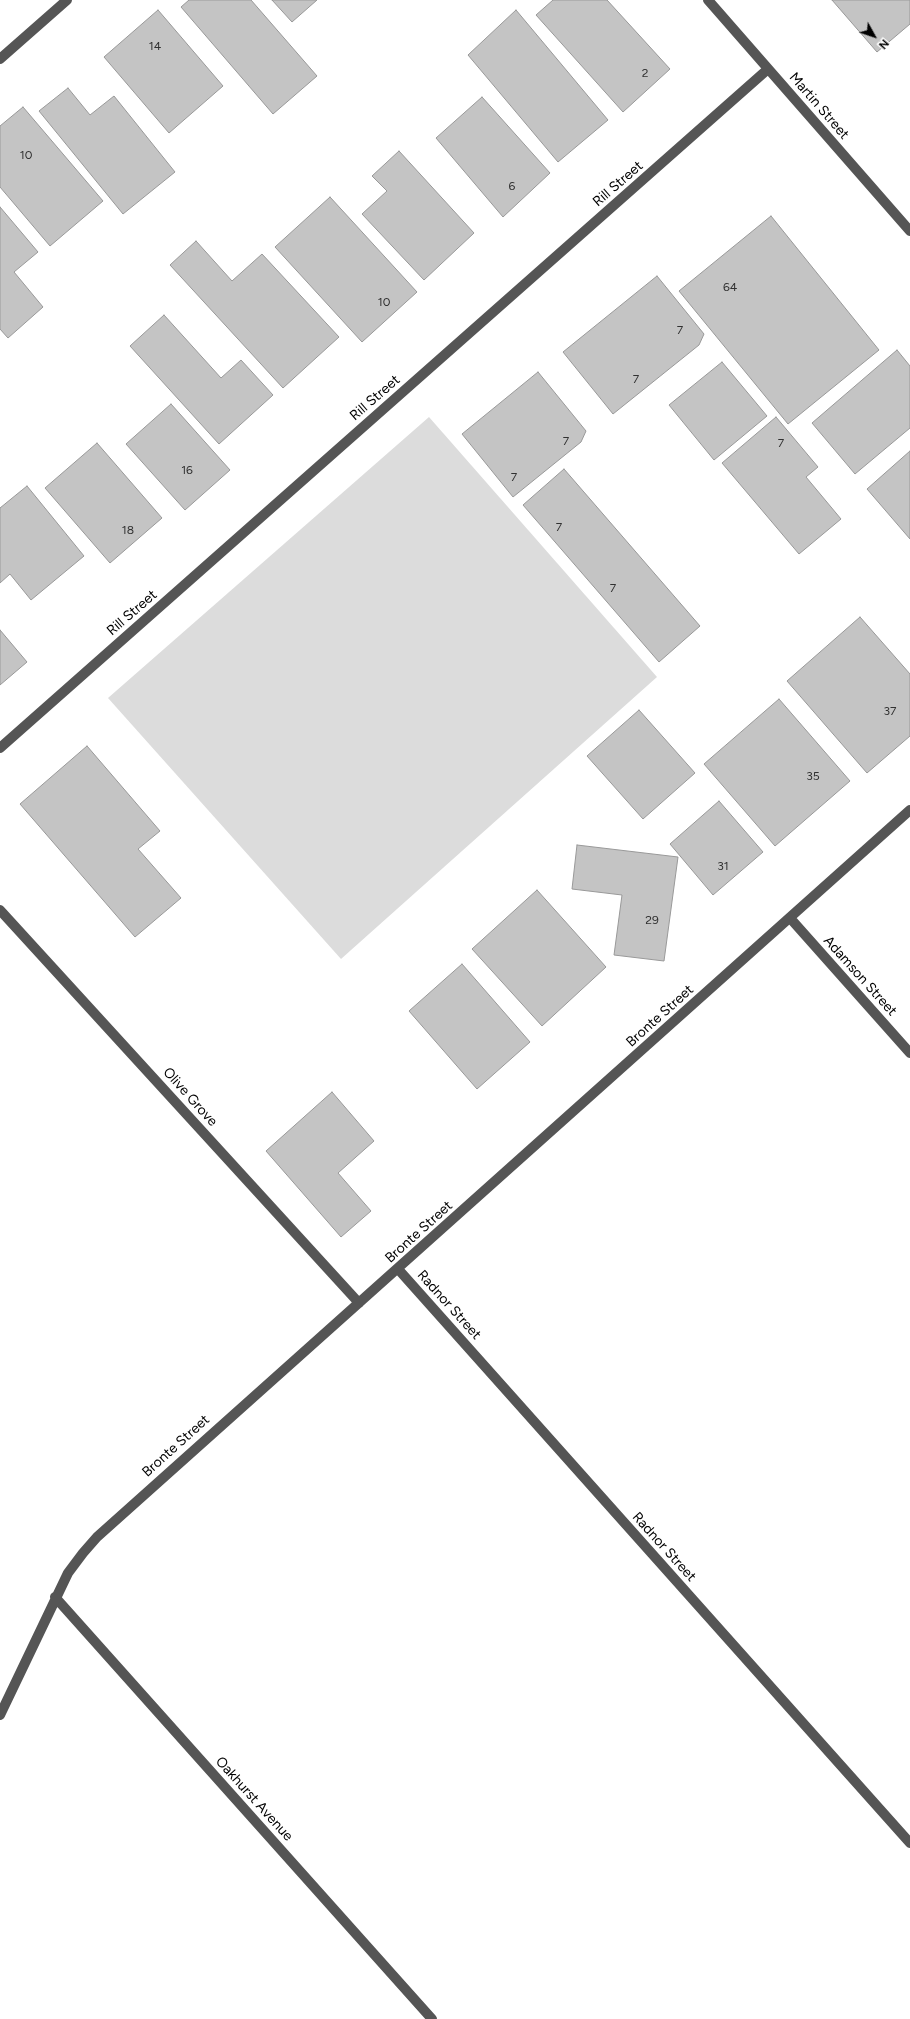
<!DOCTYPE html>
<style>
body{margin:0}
#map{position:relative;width:910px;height:2019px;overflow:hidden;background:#fff;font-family:Figtree,sans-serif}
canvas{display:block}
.north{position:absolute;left:854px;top:16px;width:40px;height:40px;-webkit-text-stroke:3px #fff;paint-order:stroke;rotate:130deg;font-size:11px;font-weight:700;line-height:16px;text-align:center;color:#000}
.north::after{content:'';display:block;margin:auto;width:14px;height:18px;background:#000;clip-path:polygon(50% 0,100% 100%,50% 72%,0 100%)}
</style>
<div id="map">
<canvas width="910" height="2019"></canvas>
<div class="north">N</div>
</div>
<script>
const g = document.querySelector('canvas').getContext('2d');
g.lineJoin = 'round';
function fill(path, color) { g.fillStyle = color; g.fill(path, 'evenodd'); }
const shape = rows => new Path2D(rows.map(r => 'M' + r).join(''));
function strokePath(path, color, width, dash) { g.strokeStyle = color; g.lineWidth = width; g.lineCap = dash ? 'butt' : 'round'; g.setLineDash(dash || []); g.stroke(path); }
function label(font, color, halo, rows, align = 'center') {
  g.font = font + ' Figtree,sans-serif'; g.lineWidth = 3.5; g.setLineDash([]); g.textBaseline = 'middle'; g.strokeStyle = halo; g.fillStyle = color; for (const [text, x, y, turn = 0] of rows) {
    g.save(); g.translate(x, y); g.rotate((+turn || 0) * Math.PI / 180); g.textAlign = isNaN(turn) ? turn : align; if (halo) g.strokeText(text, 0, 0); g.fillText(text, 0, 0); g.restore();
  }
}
fill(shape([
 [429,417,657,677,341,959,108,698]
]), '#dcdcdc');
const building = shape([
 [189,0,251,0,317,76,273,114,181,7,189,0],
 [272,0,317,0,292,22,272,0],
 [553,0,607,0,670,69,623,112,536,15,553,0],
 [832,0,910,0,910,24,877,52,832,0],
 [158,10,223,86,169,133,104,57,158,10],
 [516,10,608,120,558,162,468,55,516,10],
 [68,88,90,115,114,96,175,172,123,214,39,111,68,88],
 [482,97,550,173,503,217,436,138,482,97],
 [23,107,103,201,50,246,0,187,0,126,23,107],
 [399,151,474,233,424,280,362,214,387,191,372,176,399,151],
 [330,197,417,292,362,342,275,247,330,197],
 [0,207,38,252,14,272,43,307,8,338,0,329,0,207],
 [771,216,879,350,788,424,679,291,771,216],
 [196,241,232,281,262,254,339,337,283,388,170,265,196,241],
 [657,276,704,334,699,345,613,414,563,352,657,276],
 [164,315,221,378,241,360,273,395,219,444,130,346,164,315],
 [897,350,910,366,910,428,855,474,812,423,897,350],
 [722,362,767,416,714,460,669,405,722,362],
 [538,372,586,431,581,442,513,497,462,434,538,372],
 [171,404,230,470,185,510,126,444,171,404],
 [776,417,818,467,806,477,841,519,799,554,722,463,776,417],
 [97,443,162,518,110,563,45,488,97,443],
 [910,451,910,539,867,489,910,451],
 [564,469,700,626,659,662,523,505,564,469],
 [27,486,84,556,31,600,10,574,0,583,0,508,27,486],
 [860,617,910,674,910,736,867,773,787,681,860,617],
 [0,630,27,662,0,685,0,630],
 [779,699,850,781,775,846,704,764,779,699],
 [639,710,695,773,643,819,587,756,639,710],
 [87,746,160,831,138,849,181,898,135,937,20,804,87,746],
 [719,801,763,852,713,895,670,844,719,801],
 [577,845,678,857,664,961,614,955,622,895,572,889,577,845],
 [537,890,606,967,542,1026,472,949,537,890],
 [462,964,530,1042,477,1089,409,1011,462,964],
 [332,1092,374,1141,338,1173,371,1211,341,1237,266,1151,332,1092]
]);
fill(building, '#c4c4c4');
strokePath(building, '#999', 1);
strokePath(shape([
 [708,0,910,231],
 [0,59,67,0],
 [0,748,768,69],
 [0,910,359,1303],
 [790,918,910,1053],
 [398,1269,910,1843],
 [55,1597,432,2019],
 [0,1715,68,1573,83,1553,97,1537,910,810]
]), '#555', 10);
label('12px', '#313131', null, [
 ["14",155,46],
 ["2",645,73],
 ["10",26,155],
 ["6",512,186],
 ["64",730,287],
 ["10",384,302],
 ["7",680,330],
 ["7",636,379],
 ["7",566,441],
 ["7",781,443],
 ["16",187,470],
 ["7",514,477],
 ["7",559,527],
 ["18",128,530],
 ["7",613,588],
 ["37",890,711],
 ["35",813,776],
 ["31",723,866],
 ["29",652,920]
]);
label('14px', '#000', '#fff', [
 ["Martin Street",819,106,49],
 ["Rill Street",618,184,-41],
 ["Rill Street",375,398,-41],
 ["Rill Street",132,613,-41],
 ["Adamson Street",860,976,48],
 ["Bronte Street",660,1016,-42],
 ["Olive Grove",190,1097,48],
 ["Bronte Street",419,1232,-42],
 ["Radnor Street",449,1305,48],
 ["Bronte Street",176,1446,-42],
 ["Radnor Street",664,1547,48],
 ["Oakhurst Avenue",254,1799,48]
]);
</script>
